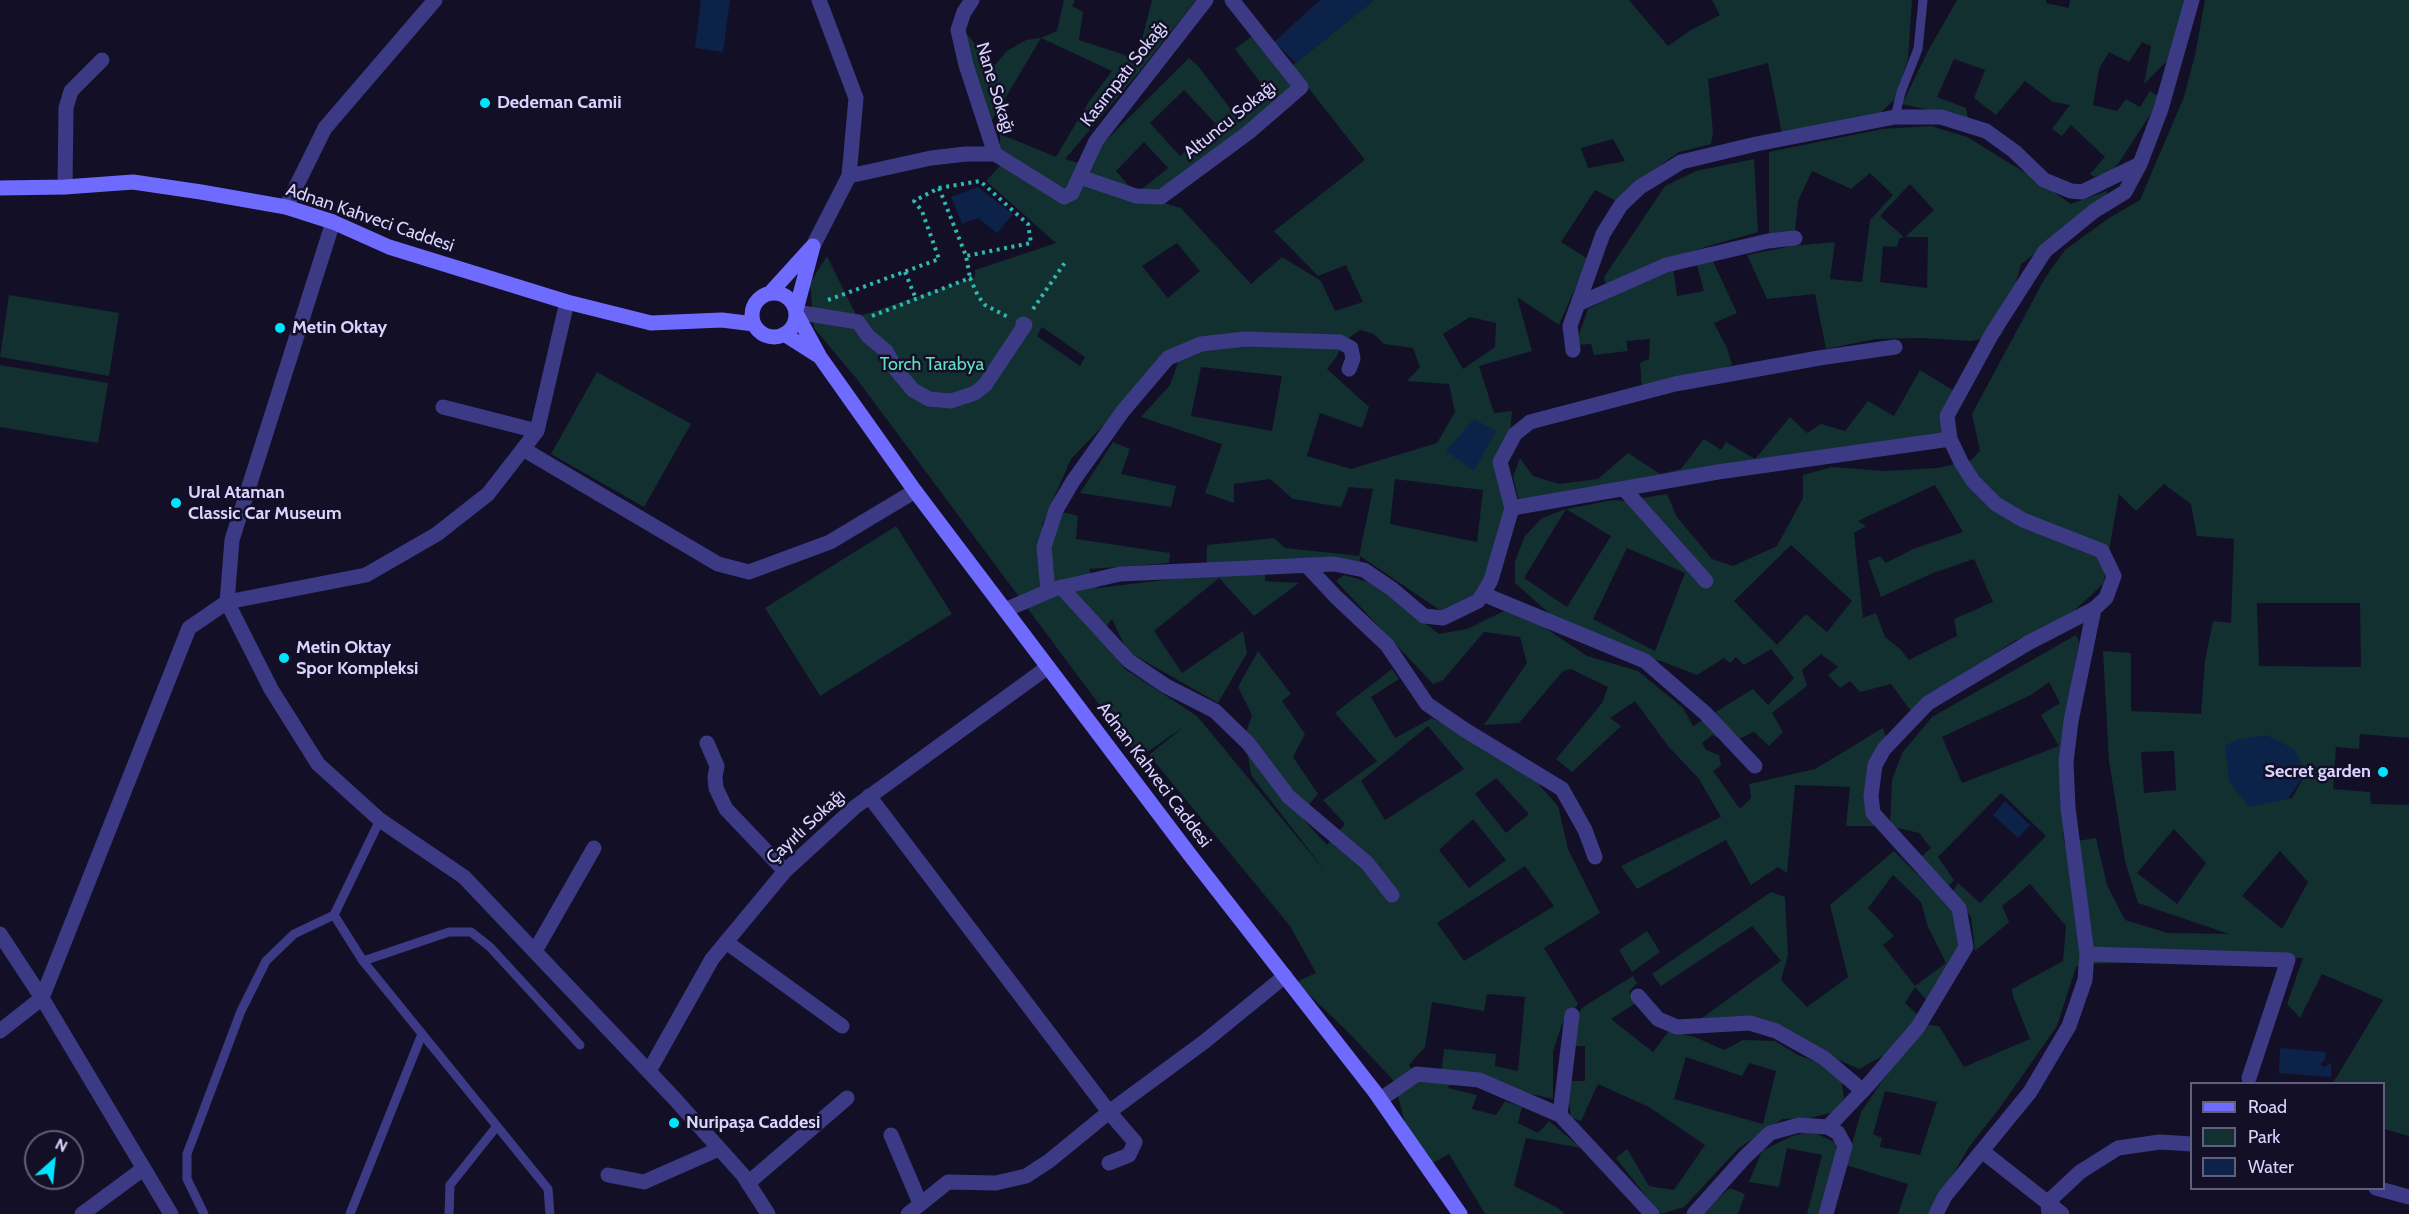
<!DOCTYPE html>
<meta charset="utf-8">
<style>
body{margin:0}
#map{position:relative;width:2409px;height:1214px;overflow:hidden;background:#130f26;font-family:Cabin,sans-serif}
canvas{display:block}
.legend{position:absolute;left:2190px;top:1082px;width:195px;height:108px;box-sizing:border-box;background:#130f26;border:2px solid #625e7d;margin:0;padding:8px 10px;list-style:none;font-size:18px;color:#d9d4ff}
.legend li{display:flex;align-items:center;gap:12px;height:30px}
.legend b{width:30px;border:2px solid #625e7d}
.north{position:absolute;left:24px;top:1130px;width:60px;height:60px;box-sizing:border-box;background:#130f26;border:2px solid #625e7d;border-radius:50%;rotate:27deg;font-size:16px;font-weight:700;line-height:24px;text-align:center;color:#d9d4ff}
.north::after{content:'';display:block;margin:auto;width:21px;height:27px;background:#00e5ff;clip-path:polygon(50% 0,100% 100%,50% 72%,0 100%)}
</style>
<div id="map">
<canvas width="2409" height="1214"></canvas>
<ul class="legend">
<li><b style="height:8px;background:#6f6bff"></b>Road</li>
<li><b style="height:16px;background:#12302f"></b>Park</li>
<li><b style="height:16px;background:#0c2248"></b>Water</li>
</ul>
<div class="north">N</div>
</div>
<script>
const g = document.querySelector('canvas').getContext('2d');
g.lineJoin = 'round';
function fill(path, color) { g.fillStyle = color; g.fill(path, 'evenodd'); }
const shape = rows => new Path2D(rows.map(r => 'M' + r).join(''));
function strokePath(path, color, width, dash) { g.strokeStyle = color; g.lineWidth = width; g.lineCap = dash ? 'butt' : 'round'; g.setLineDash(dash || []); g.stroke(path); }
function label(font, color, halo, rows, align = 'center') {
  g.font = font + ' Cabin,sans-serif'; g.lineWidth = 5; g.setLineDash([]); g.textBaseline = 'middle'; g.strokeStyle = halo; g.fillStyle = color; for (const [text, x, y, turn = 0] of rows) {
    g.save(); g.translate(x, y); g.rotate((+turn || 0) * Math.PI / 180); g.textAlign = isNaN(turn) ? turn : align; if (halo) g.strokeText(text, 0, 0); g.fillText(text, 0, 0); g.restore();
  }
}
fill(shape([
 [1064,0,1075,0,1072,6,1083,12,1079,40,1137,59,1152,0,1196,0,1139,72,1065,159,1082,164,1189,58,1198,66,1236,116,1269,94,1235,49,1256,33,1292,66,1374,0,1629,0,1668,46,1691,30,1720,15,1712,0,1912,0,1908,59,1894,100,1878,115,1782,134,1768,63,1708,79,1713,132,1711,144,1679,152,1647,175,1620,203,1595,190,1561,242,1588,259,1559,325,1517,297,1532,351,1479,366,1494,413,1512,411,1506,484,1513,529,1499,579,1444,613,1360,556,1360,563,1266,563,1265,581,1299,583,1254,616,1219,578,1154,631,1182,673,1243,631,1247,653,1218,703,1127,651,1112,619,1099,635,1125,669,1197,716,1326,872,1251,775,1245,736,1252,715,1238,687,1258,651,1291,694,1282,701,1305,734,1293,757,1318,794,1307,807,1304,820,1327,845,1345,824,1323,800,1377,761,1335,713,1392,669,1399,679,1371,697,1395,738,1432,718,1529,766,1540,786,1558,806,1568,849,1600,913,1544,948,1578,1004,1562,1024,1553,1052,1553,1099,1523,1092,1457,1071,1448,1088,1477,1095,1472,1109,1496,1115,1505,1101,1522,1107,1518,1123,1538,1133,1549,1121,1581,1148,1526,1138,1514,1186,1558,1208,1565,1214,1485,1214,1449,1154,1431,1164,1408,1134,1394,1081,1348,1032,1296,982,1316,973,1290,926,1149,755,1186,725,1139,758,856,378,814,328,810,283,827,256,857,317,975,277,975,270,1056,243,986,181,1000,166,1000,134,1056,157,1088,103,1112,71,1041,38,991,122,987,122,964,30,993,67,1007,51,1026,40,1041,38,1057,31],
 [1303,81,1365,160,1274,231,1318,276,1346,265,1363,302,1335,311,1321,281,1282,257,1251,284,1181,208,1164,203],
 [1184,90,1216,124,1180,156,1150,123],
 [1613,139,1625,161,1588,168,1581,148],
 [1144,142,1168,168,1136,194,1116,171],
 [1177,243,1200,271,1168,298,1142,266],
 [1470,317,1496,323,1495,347,1463,369,1443,334],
 [1042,327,1085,357,1080,366,1037,336],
 [1360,330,1374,334,1384,344,1413,348,1420,367,1407,381,1449,384,1455,412,1437,443,1351,469,1307,456,1320,413,1362,428,1369,407,1327,369,1337,356,1343,342],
 [1181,354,1170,385,1141,417,1222,444,1205,493,1234,503,1234,484,1270,479,1293,499,1341,507,1349,487,1373,489,1359,556,1285,548,1274,538,1207,545,1206,575,1097,588,1089,569,1169,563,1170,553,1076,539,1078,516,1062,512,1048,541,1042,525,1071,459,1126,402],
 [1201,367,1282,376,1272,431,1191,416],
 [1395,479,1483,490,1477,542,1390,524],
 [1428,726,1464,769,1385,820,1361,781],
 [1496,778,1529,814,1506,833,1475,794],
 [1473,819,1506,860,1469,888,1439,850],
 [1525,866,1554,906,1464,961,1437,923],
 [1487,994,1525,997,1518,1071,1495,1066,1496,1054,1444,1049,1442,1068,1416,1076,1409,1065,1425,1047,1432,1002,1484,1011],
 [1957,0,2046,0,2046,3,2069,8,2070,0,2187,0,2171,57,2144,84,2151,46,2142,42,2129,62,2109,52,2099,69,2093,105,2117,111,2126,99,2140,107,2150,91,2161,98,2118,164,2110,172,2094,177,2090,174,2105,157,2071,125,2062,136,2052,129,2070,105,2053,102,2025,81,1996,115,1974,98,1985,70,1954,59,1937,97,1966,108,1968,119,1902,104,1928,51],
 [2205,0,2409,0,2409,738,2360,734,2359,749,2336,747,2333,789,2370,792,2371,804,2409,805,2409,1136,2384,1129,2384,1084,2333,1083,2383,1000,2322,974,2300,1018,2287,1004,2303,958,2084,964,2076,967,2057,1026,1999,1109,1969,1147,1930,1214,1898,1214,1908,1184,1846,1165,1861,1112,1921,1024,1939,1026,1964,1067,2030,1039,2013,996,2012,989,2063,961,2066,926,2030,884,2002,906,2009,922,1975,951,1971,917,1952,893,1958,883,1980,903,2046,836,2001,793,1938,857,1954,880,1948,887,1921,857,1931,848,1919,833,1890,826,1892,780,1902,753,1932,717,2076,635,2079,642,2060,746,2064,843,2096,838,2107,885,2125,920,2168,933,2229,934,2138,903,2125,861,2109,761,2103,651,2131,653,2131,711,2201,714,2205,660,2213,621,2231,623,2234,539,2197,536,2191,504,2164,484,2136,511,2119,494,2103,584,2062,622,2014,641,1911,711,1891,684,1860,692,1850,681,1840,688,1828,675,1838,667,1821,654,1802,670,1807,686,1772,713,1783,732,1769,746,1754,732,1730,743,1712,735,1702,743,1706,750,1719,755,1721,766,1713,771,1740,809,1751,798,1749,784,1815,769,1883,728,1887,741,1869,793,1874,826,1846,826,1850,787,1795,785,1787,873,1778,867,1751,885,1726,840,1637,889,1621,866,1721,817,1699,779,1668,746,1635,701,1610,718,1621,726,1572,772,1556,759,1602,703,1608,687,1571,669,1563,671,1519,723,1484,725,1527,663,1520,637,1484,632,1443,680,1433,684,1336,581,1344,575,1373,583,1439,634,1467,629,1508,609,1520,611,1587,656,1638,671,1683,708,1693,726,1753,689,1768,705,1794,678,1771,649,1744,665,1736,657,1730,663,1724,658,1697,675,1661,661,1612,651,1551,615,1515,583,1515,561,1525,536,1542,518,1566,509,1613,500,1624,501,1667,494,1677,517,1712,559,1733,566,1777,546,1803,498,1803,475,1832,467,1885,471,1937,468,1970,461,1980,451,1972,414,2045,278,2065,250,2109,218,2140,200,2184,97,2195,55],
 [1935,485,1963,532,1913,549,1886,563,1880,556,1868,561,1881,597,1933,573,1974,559,1993,602,1954,619,1957,636,1909,660,1900,649,1885,637,1876,613,1863,618,1854,533,1866,526,1858,521],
 [1566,509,1611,536,1567,607,1524,578],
 [1791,545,1852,601,1827,632,1806,614,1777,645,1734,601],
 [1627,548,1685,573,1655,651,1593,619],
 [2257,603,2360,603,2361,667,2259,666],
 [2049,682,2060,703,2041,715,2059,746,1962,783,1942,737,2031,695],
 [2174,751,2176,790,2144,793,2141,752],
 [2306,773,2292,798,2249,806],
 [2174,829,2206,863,2177,904,2137,873],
 [2280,851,2308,882,2282,929,2242,896],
 [1885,1091,1937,1102,1920,1155,1880,1147,1882,1138,1873,1134],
 [1931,126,1967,137,2037,180,2071,204,2107,191,2106,201,2021,264,2002,335,1971,341,1923,338,1875,339,1826,349,1815,294,1767,299,1747,255,1792,246,1835,242,1830,279,1862,282,1870,220,1893,195,1870,173,1851,189,1812,171,1798,201,1795,232,1769,236,1769,152,1882,129],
 [1910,184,1934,210,1905,237,1928,237,1927,288,1880,282,1883,246,1897,247,1899,239,1904,237,1880,216],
 [1754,159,1758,232,1705,247,1640,270,1606,286,1604,277,1665,186,1696,171],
 [1712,259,1737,313,1714,323,1727,348,1732,365,1689,379,1642,387,1640,363,1649,359,1650,339,1626,341,1628,351,1594,355,1591,344,1575,345,1588,309,1673,266,1677,296,1704,291,1697,265],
 [9,295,119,313,109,376,0,357],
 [0,365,108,383,98,443,0,427],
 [1920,370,1956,392,1945,439,1520,504,1513,477,1520,458,1533,476,1559,484,1598,479,1628,453,1660,474,1681,469,1704,439,1721,450,1726,442,1755,459,1790,417,1807,433,1821,424,1845,431,1868,401,1894,416],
 [597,372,691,424,644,507,551,454],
 [1113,442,1130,449,1121,474,1176,486,1171,507,1080,493],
 [896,526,952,614,820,696,765,608],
 [1894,851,1953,910,1960,943,1930,1004,1915,987,1905,1003,1919,1016,1892,1051,1859,1069,1771,1030,1692,1025,1781,961,1752,926,1661,986,1652,974,1771,892,1785,897,1788,955,1781,980,1807,1007,1848,977,1830,905],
 [1893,875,1921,902,1928,927,1946,963,1915,986,1883,945,1894,936,1868,908],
 [1647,931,1660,952,1632,972,1619,950],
 [1633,976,1637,983,1629,992,1636,1003,1611,1019,1653,1052,1669,1031,1695,1037,1724,1050,1743,1040,1775,1041,1798,1055,1819,1063,1841,1079,1844,1098,1834,1112,1810,1118,1783,1119,1765,1130,1738,1149,1684,1207,1660,1214,1616,1158,1627,1149,1649,1186,1674,1190,1705,1145,1649,1107,1598,1084,1581,1121,1571,1117,1566,1081,1585,1081,1585,1046,1564,1046,1565,1029,1583,1007],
 [1686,1057,1742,1076,1749,1063,1776,1071,1763,1124,1674,1099],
 [1811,1131,1836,1143,1837,1155,1818,1214,1807,1214,1822,1155,1787,1148,1779,1187,1749,1182,1762,1151,1792,1136],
 [1730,1188,1745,1194,1738,1214,1699,1214]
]), '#12302f');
fill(shape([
 [701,0,730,0,723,52,695,48],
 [1320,0,1374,0,1296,63,1274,42],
 [978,187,1013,214,997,233,978,218,962,224,951,197],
 [1474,419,1496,431,1474,471,1446,451],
 [2266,735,2294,749,2306,773,2288,799,2249,807,2229,781,2225,746,2236,740],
 [2005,801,2030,825,2018,838,1993,815],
 [2280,1048,2326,1052,2325,1060,2321,1063,2323,1067,2331,1063,2331,1077,2279,1073]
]), '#0c2248');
strokePath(shape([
 [939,188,966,256,970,278],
 [905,272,916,299],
 [828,300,939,259,922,211,914,201,939,188,980,181,1028,224,1031,243,966,256],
 [1033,309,1066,261],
 [872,316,970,278,978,296,985,305,1010,318]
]), '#2fb8b0', 4, [3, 4.5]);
strokePath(shape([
 [1895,117,1901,92,1918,49,1923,0],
 [380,820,334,915,363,961,548,1189,550,1214],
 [363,961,449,932,471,932,490,947,580,1045],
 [204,1214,187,1179,187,1154,241,1011,266,961,294,934,334,915],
 [350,1214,422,1034],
 [449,1214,450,1185,497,1126]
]), '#3d3a85', 9);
strokePath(shape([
 [972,0,964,12,958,30,966,65,995,154],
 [995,154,1064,197,1072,193,1096,141,1206,0],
 [849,176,931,158,966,154,995,154],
 [1080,177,1136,196,1161,197,1249,132,1301,87,1232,0],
 [65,187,66,108,71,91,102,60],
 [286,207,325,128,435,0],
 [813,246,849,176,856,98,819,0],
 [1578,304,1666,265,1768,241,1795,238],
 [796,312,858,322,868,336,886,351,897,371,913,390,929,399,951,401,975,393,985,385,1025,325,1023,324],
 [1573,350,1570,326,1603,234,1621,205,1640,187,1681,162,1756,144,1895,117,1941,117,1986,131,2014,151,2044,180,2071,191,2082,192,2140,164],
 [443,407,537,431],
 [523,449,718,564,749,572,830,542,915,491],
 [1624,489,1706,581],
 [1512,508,1500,462,1515,434,1530,422,1675,384,1819,358,1895,347],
 [1307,566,1336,597,1387,645,1427,704,1465,730,1562,789,1585,830,1595,857],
 [1061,587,1129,661,1166,686,1215,711,1248,743,1289,797,1367,863,1392,895],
 [1048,591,1044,547,1056,510,1073,481,1123,411,1168,358,1201,344,1245,339,1340,342,1351,348,1353,359,1349,369],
 [1483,594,1645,661,1705,713,1755,766],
 [1005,610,1054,589,1120,574,1334,564,1364,570,1392,589,1424,616,1443,618,1478,601,1483,594,1491,580,1512,508,1718,472,1950,439],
 [707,743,717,766,715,777,716,788,726,809,785,871],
 [869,796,1109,1112,1204,1042,1285,976],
 [0,934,42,998,171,1214],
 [726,942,842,1026],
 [535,951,594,848],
 [2087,954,2288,960,2249,1078],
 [1638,996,1658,1019,1677,1027,1750,1023,1776,1031,1824,1058,1863,1091],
 [0,1031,42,998,189,628,227,602,366,575,437,534,488,494,537,431,567,302],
 [649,1071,712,959,785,871,855,807,1048,667],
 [1381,1099,1417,1074,1479,1080,1560,1115,1652,1214],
 [1560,1115,1572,1015],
 [1828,1127,1868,1085,1918,1027,1966,947,1959,908,1873,813,1871,796,1875,765,1884,749,1928,703,2028,643,2094,609,2106,598,2114,576,2102,551,2023,520,1996,504,1973,481,1961,462,1950,439,1947,416,1993,332,2045,251,2094,211,2125,192,2140,164,2161,109,2192,0],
 [891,1135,920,1203],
 [1982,1151,2062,1214],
 [608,1175,644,1182,719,1149],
 [748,1183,847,1098],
 [2376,1188,2409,1197],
 [82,1214,143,1169],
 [908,1214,948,1182,996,1183,1026,1176,1049,1161,1109,1112,1135,1142,1129,1155,1109,1163],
 [1694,1214,1744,1158,1770,1133,1799,1125,1828,1127,1838,1133,1845,1146,1826,1214],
 [1936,1214,1945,1196,2030,1092,2069,1026,2085,980,2087,954,2068,808,2066,762,2071,721,2094,609],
 [2049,1214,2048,1202,2080,1172,2118,1148,2160,1142,2192,1144]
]), '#3d3a85', 15);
strokePath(shape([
 [333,222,232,540,227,602,271,689,318,764,380,820,464,877,673,1097,743,1175,768,1214]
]), '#3d3a85', 15);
strokePath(shape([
 [0,188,65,187,133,182,201,192,286,207,333,222,389,247,567,302,651,323,722,320,754,324],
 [771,292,811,248],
 '752 315a22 22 0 1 1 44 0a22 22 0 1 1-44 0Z',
 [796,310,813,246],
 [796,313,820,357,915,491,1190,855,1375,1092,1460,1214],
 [784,334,817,355]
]), '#6f6bff', 15);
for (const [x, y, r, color] of [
 [485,103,6,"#00e5ff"],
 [280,328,6,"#00e5ff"],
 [176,503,6,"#00e5ff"],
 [284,658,6,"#00e5ff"],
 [2383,772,6,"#00e5ff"],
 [674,1123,6,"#00e5ff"]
]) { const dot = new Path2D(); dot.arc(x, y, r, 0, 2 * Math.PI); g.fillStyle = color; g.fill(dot); strokePath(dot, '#130f26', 2); }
label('18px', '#d9d4ff', '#130f26', [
 ["Kasımpatı Sokağı",1124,74,-52],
 ["Nane Sokağı",995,88,73],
 ["Altuncu Sokağı",1230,120,-39],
 ["Adnan Kahveci Caddesi",370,218,19],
 ["Adnan Kahveci Caddesi",1154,775,53],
 ["Çayırlı Sokağı",806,827,-43]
]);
label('bold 18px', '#d9d4ff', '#130f26', [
 ["Dedeman Camii",497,103],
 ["Metin Oktay",292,328],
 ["Ural Ataman",188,493],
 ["Classic Car Museum",188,514],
 ["Metin Oktay",296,648],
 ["Spor Kompleksi",296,669],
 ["Secret garden",2371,772,"right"],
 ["Nuripaşa Caddesi",686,1123]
], 'left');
label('18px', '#5fe0c0', '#130f26', [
 ["Torch Tarabya",932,365]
]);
</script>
